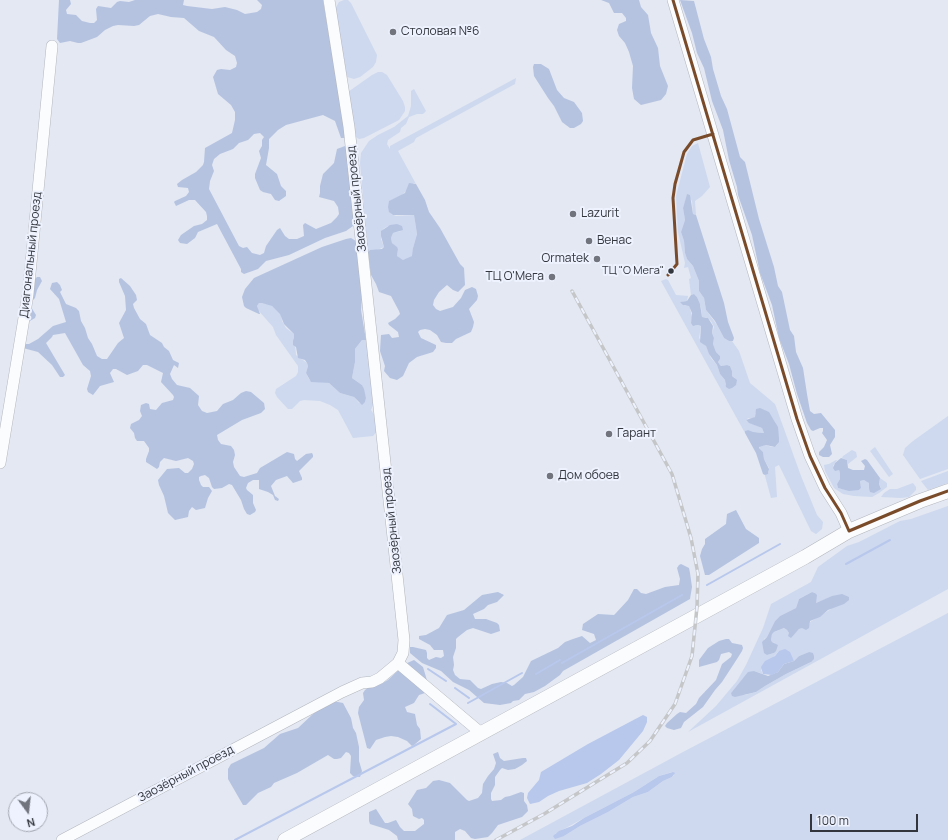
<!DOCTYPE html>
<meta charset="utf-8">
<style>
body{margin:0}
#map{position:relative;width:948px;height:840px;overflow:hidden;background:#e3e8f2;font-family:Manrope,sans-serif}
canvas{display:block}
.north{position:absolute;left:8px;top:792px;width:40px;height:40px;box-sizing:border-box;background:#edf2fe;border:1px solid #a3a7b1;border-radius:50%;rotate:165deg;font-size:11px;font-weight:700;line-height:16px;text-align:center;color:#33363d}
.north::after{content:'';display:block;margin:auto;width:14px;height:18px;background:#71747c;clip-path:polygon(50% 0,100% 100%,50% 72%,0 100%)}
.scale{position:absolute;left:810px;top:814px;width:108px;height:18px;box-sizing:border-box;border:2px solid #33363d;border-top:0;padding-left:5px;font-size:12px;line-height:14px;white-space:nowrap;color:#33363d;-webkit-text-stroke:3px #edf2fe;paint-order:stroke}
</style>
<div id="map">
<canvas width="948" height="840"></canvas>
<div class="north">N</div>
<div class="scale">100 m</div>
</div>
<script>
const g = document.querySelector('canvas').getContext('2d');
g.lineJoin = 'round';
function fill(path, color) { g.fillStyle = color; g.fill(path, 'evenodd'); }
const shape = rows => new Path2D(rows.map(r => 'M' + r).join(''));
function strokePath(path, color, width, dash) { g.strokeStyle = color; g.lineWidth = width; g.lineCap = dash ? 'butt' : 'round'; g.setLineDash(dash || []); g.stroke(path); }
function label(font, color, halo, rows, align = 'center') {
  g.font = font + ' Manrope,sans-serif'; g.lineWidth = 4; g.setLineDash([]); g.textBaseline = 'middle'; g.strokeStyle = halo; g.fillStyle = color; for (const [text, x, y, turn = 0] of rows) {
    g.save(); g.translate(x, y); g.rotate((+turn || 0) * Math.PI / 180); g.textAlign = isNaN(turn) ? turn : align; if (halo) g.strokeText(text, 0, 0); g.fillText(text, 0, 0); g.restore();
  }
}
fill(shape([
 [344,0,348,0,351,3,377,55,376,62,373,67,360,77,354,79,347,77,335,9,339,2],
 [378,72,382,72,387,75,403,101,405,107,405,111,399,120,364,138,359,139,356,137,348,96,348,92,372,75],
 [516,78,515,84,416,138,414,142,398,151,416,184,414,183,401,196,390,201,391,214,396,216,414,215,417,234,413,248,413,254,412,256,408,259,403,260,399,258,397,256,398,249,392,243,391,238,393,233,401,231,388,226,383,229,381,239,384,247,377,250,370,250,368,252,360,163,361,153,369,141,378,135,394,127,408,116,411,106,411,91,414,89,426,111,423,114,417,114,409,117,406,124,401,128,400,132,388,140,387,144,390,149,390,146],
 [698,143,710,187,702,196,695,201,696,215,693,214,692,201,687,195,683,208,685,220,681,232,684,241,685,253,687,259,693,266,699,281,699,291,704,298,706,310,717,325,724,338,729,341,732,341,739,351,750,383,775,404,801,476,817,515,823,522,822,529,816,534,811,531,779,465,775,467,777,497,771,498,765,476,765,475,769,472,769,468,764,459,763,452,759,448,760,446,766,445,772,447,775,447,777,445,779,438,775,422,771,416,755,413,755,417,752,419,748,418,746,421,762,428,764,433,757,432,753,433,748,430,746,431,745,433,661,281,666,279,668,280,676,295,688,296,687,301,681,302,685,306,689,305,690,308,692,317,691,322,695,326,698,325,701,326,699,338,706,346,711,358,717,365,720,374,725,380,725,385,735,378,732,376,732,371,730,366,727,365,721,366,720,365,718,362,720,359,720,356,716,352,713,344,714,338,712,333,714,327,711,321,706,317,702,317,701,307,697,297,694,294,691,295,689,279,691,278,688,267,684,268,685,263,678,232,676,196,687,154,692,146],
 [259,303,266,303,272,306,281,314,282,321,286,328,294,334,296,355,307,363,308,366,306,373,309,379,311,381,329,383,340,393,354,397,359,403,365,402,366,398,362,385,352,378,355,362,355,349,362,340,366,340,369,343,371,378,371,388,374,403,371,410,377,419,378,430,373,436,353,438,338,410,330,405,320,401,304,400,300,401,292,409,288,409,277,397,275,393,276,389,296,376,298,372,298,366,276,335,273,327,258,310,257,306],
 [948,416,948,469,920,479,903,455,905,448,913,441],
 [875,447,893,474,889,477,870,451],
 [852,450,856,452,857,457,848,464,847,460,842,458,843,456],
 [836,460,837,460,833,466,839,470,840,473,840,479,837,484,838,488,842,489,859,490,861,488,860,481,864,480,868,481,870,485,881,488,879,484,880,478,887,483,887,487,879,493,872,497,854,496,843,494,834,488,825,471,824,465,829,464],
 [948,471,948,483,928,490,921,481],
 [913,483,916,487,916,490,909,497,901,498,881,497,884,493,890,489,897,489],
 [948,506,948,589,688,732,716,706,737,681,746,665,763,628,771,604,811,582,818,567,847,546,859,542,900,521,911,519],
 [812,592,815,593,816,603,829,598,831,609,810,622,810,624,799,629,794,634,789,633,787,630,784,628,772,633,771,640,772,642,775,643,774,653,767,655,764,639,767,637,775,621,780,616,796,608,799,599],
 [779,651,791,656,794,661,799,656,809,652,811,662,786,674,765,686,756,692,745,695,731,693,742,680,754,671,763,674,761,670],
 [948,613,948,840,520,840,683,752],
 [672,772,674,775,672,777,663,781,648,792,633,797,608,812,580,826,564,836,555,834,584,818,634,792,659,776]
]), '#ced9ef');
fill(shape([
 [59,0,70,0,71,4,66,10,67,14,76,15,82,21,90,23,94,23,97,20,96,9,98,6,111,8,117,2,120,1,129,2,135,0,184,0,183,5,187,6,212,9,225,7,237,10,245,14,257,12,261,9,262,5,257,0,323,0,344,124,346,137,345,138,341,138,335,121,323,115,286,125,278,130,269,139,269,148,266,165,277,174,281,186,286,191,286,196,279,201,275,200,271,194,263,192,260,190,255,178,255,174,261,158,259,151,262,146,262,140,264,137,260,133,254,134,248,140,239,143,233,149,220,154,214,159,212,165,214,171,210,181,209,189,239,246,243,248,247,247,252,253,260,255,264,253,266,246,277,230,280,228,285,236,289,239,297,239,304,236,303,225,305,223,316,229,331,223,337,217,339,214,338,207,334,201,319,197,320,193,320,186,323,174,334,163,337,149,345,146,348,149,355,222,353,226,346,231,325,238,289,255,266,261,258,269,244,274,241,272,241,269,217,224,198,232,195,238,187,244,180,243,178,240,181,235,194,226,202,224,207,220,207,216,206,212,195,200,189,200,176,206,174,202,175,201,186,196,189,192,188,188,178,187,177,184,182,180,196,172,203,165,204,162,205,148,232,133,235,120,235,112,231,105,218,94,213,77,217,70,221,69,230,70,236,67,237,63,235,56,226,50,214,37,199,31,184,18,171,17,158,14,150,16,139,25,134,26,118,25,113,26,105,30,97,37,81,43,78,43,70,41,60,43,57,39],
 [601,0,639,0,641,7,648,15,651,33,658,48,660,66,668,86,666,94,661,100,641,105,634,99,632,88,633,66,629,52,625,43,619,36,617,30,619,24,626,21,626,18,622,13,614,13,609,3],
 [680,0,694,1,704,39,711,57,713,69,721,96,727,109,740,157,745,162,759,219,774,267,778,286,782,292,790,330,794,336,796,352,803,368,807,394,810,411,814,414,821,413,835,430,835,437,830,445,832,454,829,457,823,457,819,455,819,452,824,447,827,440,822,433,823,431,823,428,820,428,813,431,811,430,807,423,797,394,789,364,779,338,772,305,760,273,752,235,738,195,737,187,729,160,723,130,712,101,704,68,697,53,692,33],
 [534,64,541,64,549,69,557,90,564,98,574,102,582,113,583,121,581,124,574,128,570,128,562,122,554,106,548,98,534,76,533,67],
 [409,183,416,184,425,200,429,212,440,228,460,264,464,268,465,285,458,292,453,290,447,285,439,292,434,300,433,305,436,309,440,311,453,307,461,298,465,290,472,287,476,289,478,296,477,300,469,309,474,322,473,327,471,332,456,339,452,343,446,343,441,342,437,335,430,330,425,329,420,330,418,332,421,338,436,345,436,348,433,352,417,357,409,363,403,376,397,380,390,378,384,371,385,366,380,351,381,335,389,334,392,338,399,337,398,332,389,325,388,323,395,319,400,314,399,311,391,296,379,292,376,284,371,275,368,252,370,250,382,249,384,247,381,236,381,231,390,225,397,224,402,226,403,230,393,233,391,238,392,243,397,247,398,249,397,256,403,260,412,256,413,248,417,234,414,215,393,215,389,212,388,207,389,201,405,193],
 [687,194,690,195,693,214,696,215,724,303,728,322,734,338,733,341,729,341,724,338,715,321,706,310,704,298,699,291,699,281,693,266,687,259,685,253,684,241,681,232,685,220,683,208],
 [351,238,356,241,362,297,361,310,366,340,362,340,355,349,355,362,352,378,362,385,364,389,366,398,365,402,362,405,354,397,340,393,329,383,311,382,306,373,308,366,307,363,305,360,298,358,296,347,293,345,293,341,294,338,294,334,284,324,280,314,272,306,262,303,259,303,257,306,260,314,259,314,246,308,244,306,242,297,245,289,254,278,322,247,346,239],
 [37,277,40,277,42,281,37,290,35,298,31,302,31,307,36,315,35,318,28,322,24,339,26,344,29,344,38,339,53,326,66,322,59,299,50,289,52,283,57,282,60,285,62,290,60,292,66,304,76,308,79,311,81,321,85,328,88,338,92,344,97,356,102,359,107,359,118,343,124,338,119,323,126,310,125,296,119,282,119,279,121,278,130,286,136,295,137,300,133,304,134,308,140,319,146,324,150,335,162,343,164,347,169,351,173,360,179,363,178,368,174,365,170,374,172,379,177,385,190,388,199,396,198,405,202,411,207,413,217,411,223,404,233,400,241,393,246,391,251,392,264,403,265,409,261,413,242,420,217,435,218,440,221,444,231,446,234,450,235,455,233,462,234,467,240,476,244,477,257,473,260,468,287,452,294,454,295,459,297,461,306,454,312,453,313,455,313,457,299,471,302,478,302,480,293,483,287,476,276,480,271,486,275,496,279,499,278,501,275,500,273,495,268,492,259,489,259,480,253,480,248,483,246,488,247,490,253,495,253,503,256,510,255,512,250,515,247,514,244,509,241,500,232,485,229,484,222,488,214,489,212,487,209,478,205,475,201,476,199,477,199,480,201,485,203,487,209,487,212,491,208,498,205,508,196,510,192,507,189,511,188,517,175,520,168,513,164,496,159,485,158,480,167,469,179,468,185,473,188,473,192,469,194,464,193,461,188,458,176,461,164,458,160,462,159,467,157,469,146,462,146,459,149,451,149,448,144,441,137,441,135,438,134,433,130,428,131,424,139,420,142,416,140,411,141,405,146,403,149,404,150,409,156,410,162,403,173,400,174,397,173,395,161,382,163,373,147,365,143,365,138,371,127,375,116,369,113,369,110,373,114,382,100,386,93,395,88,392,87,389,91,376,90,371,83,365,65,333,53,335,52,337,46,343,65,375,63,377,60,377,52,365,38,352,23,348,35,279],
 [694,294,697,297,700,304,702,317,708,318,713,326,712,333,714,338,713,344,716,352,720,356,720,359,718,362,720,365,721,366,727,365,730,366,732,371,732,376,737,380,736,385,732,388,729,389,726,387,725,380,720,374,717,365,709,354,706,346,700,342,701,326,698,325,693,326,691,323,692,313,689,306,683,305,680,302,687,301,691,295],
 [756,409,760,408,769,412,778,427,779,438,779,442,775,447,766,445,759,447,759,448,763,452,764,459,769,469,768,474,765,475,763,474,756,453,745,433,745,431,748,430,753,432,764,433,762,428,749,423,746,420,755,417],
 [841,458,847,460,848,468,853,470,864,470,865,466,861,461,865,459,867,460,880,478,879,484,881,489,874,493,870,492,869,488,869,483,864,480,860,481,861,488,859,490,849,491,838,488,837,484,840,479,840,473,839,470,835,471,833,468,835,463],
 [736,510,746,529,759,538,759,543,709,575,705,575,700,556,702,549,705,544,705,539,726,524,727,514],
 [681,564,689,568,690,573,692,587,690,599,563,671,560,675,545,686,534,692,525,694,519,700,513,701,511,703,500,705,484,703,469,690,453,682,441,671,422,663,410,653,410,647,413,647,426,650,427,653,427,658,429,660,436,657,441,658,444,656,443,650,434,650,430,645,419,639,419,636,426,635,439,628,447,615,464,610,482,595,498,592,504,595,497,602,488,605,484,609,473,614,475,619,486,619,497,623,499,625,500,631,491,634,473,628,467,630,458,637,456,639,456,648,453,657,454,665,453,670,455,675,460,679,470,680,478,688,481,689,492,684,501,682,507,683,512,686,514,685,523,677,531,661,558,648,565,642,573,639,582,636,590,643,596,640,594,634,582,630,583,624,598,614,614,615,616,613,628,600,634,589,637,589,641,593,646,594,665,587,679,585,680,579,677,568,679,565],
 [812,592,815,593,817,595,816,603,832,596,842,594,849,597,849,600,844,604,828,610,820,617,810,621,809,628,806,630,802,628,799,629,791,638,788,636,789,633,787,630,784,628,774,632,772,634,771,640,772,642,778,645,776,651,774,653,767,655,764,653,762,642,767,637,775,621,780,616,796,608,799,599],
 [726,639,729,639,732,643,742,645,743,648,742,651,737,659,722,682,715,690,703,707,684,722,681,728,674,730,667,728,665,726,667,723,677,714,680,712,686,713,696,704,699,698,716,680,722,664,731,657,732,654,729,652,721,654,719,660,717,662,699,667,699,660,708,648,719,641],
 [809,652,813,653,814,656,814,659,811,662,786,674,765,686,756,692,735,697,732,696,731,693,748,672,754,671,768,676,778,672,784,664,794,661,799,656],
 [414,660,423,667,429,687,428,692,419,695,414,703,405,707,407,712,415,714,417,725,420,729,421,739,414,745,412,746,407,741,398,737,391,736,385,737,376,740,370,749,367,748,358,713,359,707,364,700,363,693,365,690,369,687,381,684,388,680,405,664],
 [330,702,338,702,343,703,351,718,353,728,356,733,359,747,359,761,362,771,360,777,353,776,350,773,351,756,349,753,346,752,341,758,337,759,334,759,328,755,297,773,274,783,271,787,258,793,246,805,243,805,228,779,228,769,231,764,264,748,280,734,298,728,313,714],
 [498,752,500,758,504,761,523,758,526,758,527,761,522,765,515,769,508,770,502,768,500,770,495,777,495,785,491,793,491,799,492,801,501,800,505,797,510,796,521,792,524,793,524,801,527,805,528,811,522,817,498,825,492,833,488,837,475,839,471,838,465,831,460,829,455,832,455,840,398,840,397,836,389,830,370,824,369,821,369,812,376,809,385,823,388,823,396,820,400,827,404,831,415,831,424,824,424,820,422,818,419,819,413,816,412,809,408,804,417,790,426,788,433,781,439,780,450,783,467,800,469,801,478,798,482,793,483,784,488,776,494,769,496,763,493,754]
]), '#b5c3e1');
fill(shape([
 [785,649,790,652,794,661,784,664,778,672,772,675,763,674,761,667,765,661,775,656,779,651],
 [643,715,647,717,647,722,643,731,619,760,601,774,587,783,559,791,548,796,539,802,530,804,527,798,528,793,539,780,541,772,588,744],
 [673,772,675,773,672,777,663,781,648,792,633,797,608,812,580,826,564,836,555,839,553,836,559,831,572,826,584,818,634,792,659,776]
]), '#b8c7ec');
strokePath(shape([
 [846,564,890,540],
 [707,585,780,544],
 [562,663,682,595],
 [428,669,446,681],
 [536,674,560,660],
 [455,688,469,698],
 [468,703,522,673],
 [235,840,456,724,430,704]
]), '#b8c7ec', 2);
const minor = shape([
 [673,0,797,419,810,456,825,488,841,513,849,531],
 [0,463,28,294,52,46],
 [398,663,481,733],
 [62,840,342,692,362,683,372,682,380,678,398,663,403,653,404,640,349,127,329,0]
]);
const major = shape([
 [285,840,805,557,849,531,920,501,948,491]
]);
strokePath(minor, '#b3b6be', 12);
strokePath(major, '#b3b6be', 15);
strokePath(minor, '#fbfcfd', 11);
strokePath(major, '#fbfcfd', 14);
const rail = shape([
 [496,840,544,814,627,763,650,741,675,704,692,656,697,607,698,574,691,538,672,474,572,291]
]);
strokePath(rail, '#c4c6c8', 3.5);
strokePath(rail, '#edf2fe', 2, [6]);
strokePath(shape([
 [673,0,797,419,810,456,825,488,841,513,849,531],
 [668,275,677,264,673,198,675,184,684,152,693,140,713,134],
 [849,531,920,501,948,491]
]), '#7a4b2a', 3);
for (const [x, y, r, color] of [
 [393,32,4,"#71747c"],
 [573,214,4,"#71747c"],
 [589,241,4,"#71747c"],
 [597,259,4,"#71747c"],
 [671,271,3.5,"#33363d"],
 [552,277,4,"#71747c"],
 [609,434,4,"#71747c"],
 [550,476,4,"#71747c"]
]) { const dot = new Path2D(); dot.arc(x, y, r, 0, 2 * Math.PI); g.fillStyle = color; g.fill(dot); strokePath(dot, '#edf2fe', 1.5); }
label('11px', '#33363d', '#edf2fe', [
 ["ТЦ \"О Мега\"",664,271]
], 'right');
label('12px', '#33363d', '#edf2fe', [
 ["Столовая №6",401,32],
 ["Lazurit",581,214],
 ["Венас",597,241],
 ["Ormatek",589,259,"right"],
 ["ТЦ О'Мега",544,277,"right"],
 ["Гарант",617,434],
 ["Дом обоев",558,476]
], 'left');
label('12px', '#33363d', '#edf2fe', [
 ["Заозёрный проезд",357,199,-96],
 ["Диагональный проезд",31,255,-84],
 ["Заозёрный проезд",392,521,-96],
 ["Заозёрный проезд",186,774,-28]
]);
</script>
